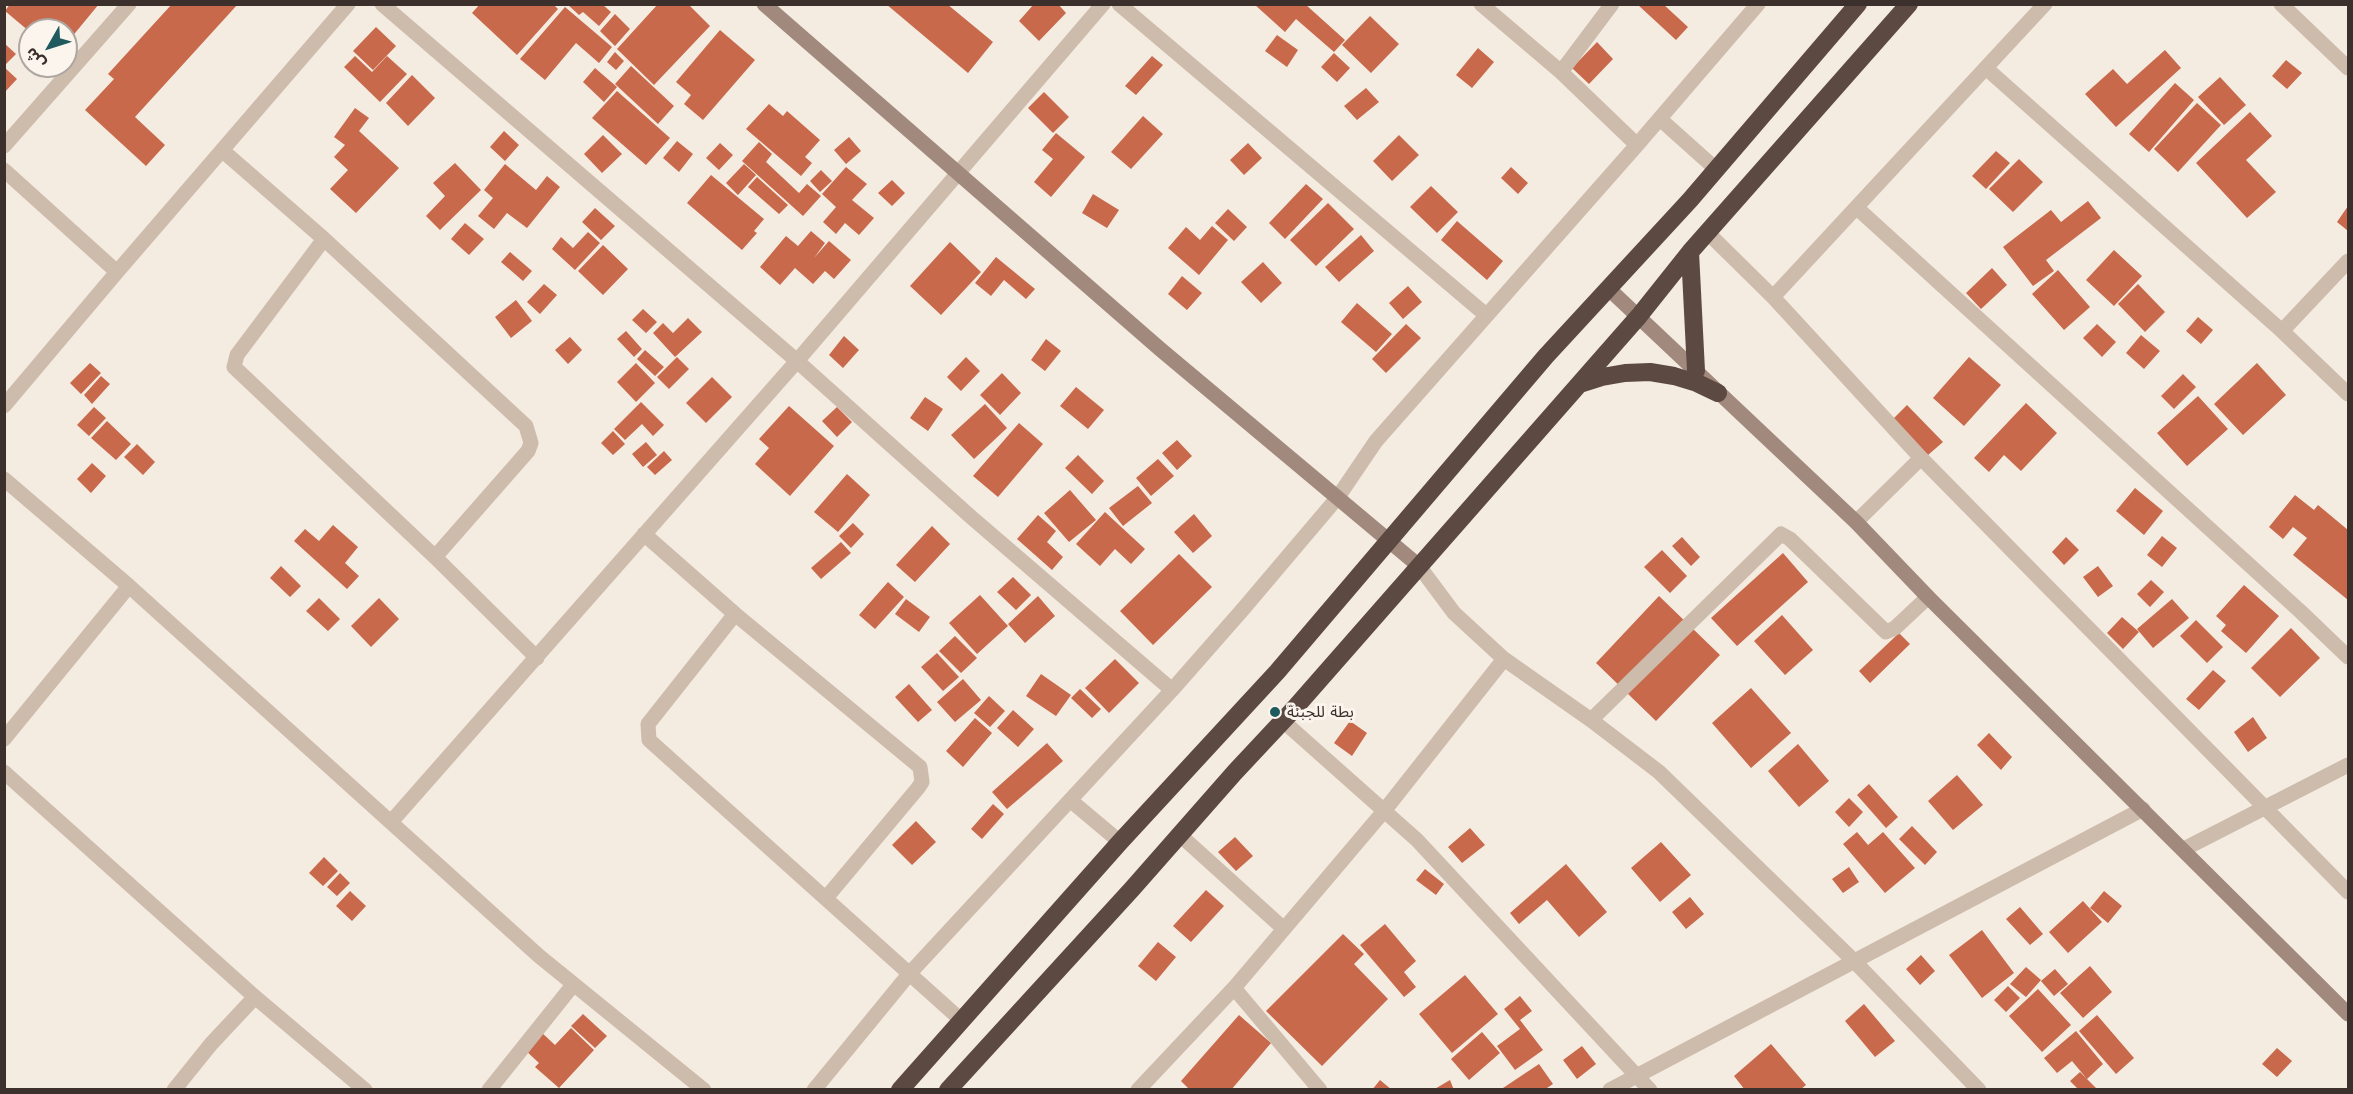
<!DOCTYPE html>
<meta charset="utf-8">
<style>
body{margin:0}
#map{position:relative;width:2353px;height:1094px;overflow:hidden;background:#f4ebe1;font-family:"Work Sans","Noto Sans Arabic",sans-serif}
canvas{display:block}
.frame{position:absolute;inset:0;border:6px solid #3b302b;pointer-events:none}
.north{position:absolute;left:18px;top:18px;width:60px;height:60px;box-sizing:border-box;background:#fbf5ee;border:2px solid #aea6a0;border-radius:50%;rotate:231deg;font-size:16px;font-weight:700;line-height:24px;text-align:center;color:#3b302b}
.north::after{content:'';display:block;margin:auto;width:21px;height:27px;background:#1f5a5e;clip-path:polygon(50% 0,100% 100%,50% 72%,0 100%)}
</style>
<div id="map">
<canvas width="2353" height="1094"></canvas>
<div class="frame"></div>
<div class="north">ش</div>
</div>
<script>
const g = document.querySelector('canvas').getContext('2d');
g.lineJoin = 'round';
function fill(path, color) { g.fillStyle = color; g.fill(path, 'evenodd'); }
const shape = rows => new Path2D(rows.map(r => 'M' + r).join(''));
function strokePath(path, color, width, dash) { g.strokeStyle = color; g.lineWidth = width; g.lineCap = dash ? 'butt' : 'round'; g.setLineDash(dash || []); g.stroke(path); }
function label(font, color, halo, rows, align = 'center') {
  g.font = font + ' "Work Sans","Noto Sans Arabic",sans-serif'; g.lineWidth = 6; g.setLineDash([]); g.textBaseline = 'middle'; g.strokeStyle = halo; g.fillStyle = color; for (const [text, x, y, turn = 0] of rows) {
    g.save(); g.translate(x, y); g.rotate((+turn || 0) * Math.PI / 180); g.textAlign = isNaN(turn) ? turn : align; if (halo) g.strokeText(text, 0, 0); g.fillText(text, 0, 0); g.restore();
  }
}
fill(shape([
 [10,4,99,4,66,44,66,30,30,32,5,11],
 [172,4,238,4,135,117,165,145,146,166,85,110,114,79,108,74],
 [480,4,553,4,558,9,517,55,472,13],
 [567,4,602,4,611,12,599,26,583,12,579,15],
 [658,4,688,4,710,26,654,85,617,49],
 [886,4,947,4,993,42,968,73],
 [1034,4,1058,4,1066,13,1039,41,1019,21],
 [1254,4,1305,4,1345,40,1334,52,1296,19,1285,32],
 [1637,4,1663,4,1688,27,1676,40],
 [565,7,612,47,599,63,576,43,545,80,520,59],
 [615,14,630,29,615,46,600,31],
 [1370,16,1399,44,1371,73,1342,45],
 [376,27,396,46,373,70,353,51],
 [720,30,755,60,703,120,684,104,691,95,676,82],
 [1277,35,1298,50,1287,67,1265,51],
 [1597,42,1613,59,1589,84,1572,68],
 [4,43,16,54,4,66],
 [1478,48,1494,62,1472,88,1456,75],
 [2165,50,2181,68,2116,127,2085,94,2113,69,2127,84],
 [615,52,624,61,616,70,607,62],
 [1334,53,1350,68,1337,82,1321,67],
 [355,56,372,72,387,56,407,74,380,102,344,67],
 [1152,56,1163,65,1136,95,1125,86],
 [2286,60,2302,73,2287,89,2272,76],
 [631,66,674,106,658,124,615,84],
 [4,67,17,79,4,93],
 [595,68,617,87,604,102,583,82],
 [412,75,435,98,408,126,386,103],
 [2220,77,2246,105,2224,125,2198,97],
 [2175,83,2194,100,2149,152,2129,134],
 [1366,88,1379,102,1357,120,1344,106],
 [617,91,670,138,646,165,592,118],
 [1044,92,1069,117,1053,133,1028,108],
 [2197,103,2221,125,2178,172,2154,149],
 [769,104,783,116,787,111,820,140,805,157,812,163,801,176,746,129],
 [355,108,369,118,359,131,399,168,356,213,330,189,348,170,334,157,345,145,334,137],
 [2250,112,2272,136,2246,160,2276,192,2247,218,2196,163],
 [1143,116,1163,134,1131,169,1111,152],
 [504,131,519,145,505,161,490,147],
 [1056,133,1085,157,1051,197,1034,182,1053,159,1042,150],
 [603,135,622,154,602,173,584,154],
 [1399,135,1419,155,1392,181,1373,161],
 [849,137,861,151,846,164,834,150],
 [677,141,693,154,679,172,663,158],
 [759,142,772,154,766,162,799,193,807,184,821,196,803,216,742,161],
 [720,143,733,155,719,170,706,158],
 [1248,143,1262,158,1244,175,1230,160],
 [1996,151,2010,163,1986,189,1972,176],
 [2019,159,2043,182,2013,212,1989,189],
 [455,163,481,190,440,230,426,216,445,196,433,183],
 [505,164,536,190,547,176,560,187,527,228,507,213,494,229,478,216,493,198,484,190],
 [744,164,756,175,738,195,726,183],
 [846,167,867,184,852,200,874,218,859,235,845,223,836,234,823,222,836,207,822,194],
 [1511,167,1528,183,1518,194,1501,178],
 [821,170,832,181,820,192,810,181],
 [711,175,764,219,754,231,757,233,742,250,687,203],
 [757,177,788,205,779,214,748,187],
 [892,180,905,193,892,206,878,193],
 [1306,184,1323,199,1285,239,1269,223],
 [1431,186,1458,212,1437,233,1410,207],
 [1093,194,1119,210,1107,228,1082,213],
 [2088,201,2101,218,2046,260,2054,271,2033,286,2003,247,2051,210,2061,222],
 [1328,203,1354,229,1316,266,1290,240],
 [2348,206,2348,231,2337,222],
 [595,208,615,226,601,240,582,222],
 [1228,209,1247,227,1234,241,1215,223],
 [1457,221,1503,261,1487,280,1441,240],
 [465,223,484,239,469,255,451,239],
 [1212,226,1228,240,1199,275,1168,248,1186,227,1200,240],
 [811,231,825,243,814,258,829,241,851,260,834,279,825,271,813,284,795,268,780,285,760,267,786,236,798,246],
 [588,232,600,243,575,270,552,249,561,237,573,248],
 [1361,235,1374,251,1339,282,1325,267],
 [950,242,981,272,941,315,910,286],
 [603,245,628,269,603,295,578,271],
 [2114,250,2142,276,2114,306,2086,280],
 [510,252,532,271,523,281,501,262],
 [996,257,1035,289,1026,299,1004,280,991,296,975,283],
 [1263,262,1282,283,1261,303,1241,282],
 [1992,268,2007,285,1981,309,1966,293],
 [2058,270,2090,307,2064,330,2032,294],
 [1182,276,1202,293,1187,310,1168,294],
 [544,284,557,295,540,314,527,302],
 [2138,284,2165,312,2145,332,2118,304],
 [1408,286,1422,302,1403,319,1389,303],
 [516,300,532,321,511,338,495,317],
 [1357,303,1392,334,1376,352,1341,322],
 [643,309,657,322,646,333,632,320],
 [2198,317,2213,330,2201,344,2186,331],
 [688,318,702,332,675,357,653,333,663,323,673,333],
 [1406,324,1421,338,1386,373,1372,359],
 [2097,324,2116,342,2102,357,2083,338],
 [626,331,642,349,634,357,617,339],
 [2141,335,2160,351,2144,369,2126,353],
 [844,336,859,350,843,368,829,355],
 [570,337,582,350,568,364,555,350],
 [1046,339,1061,351,1045,371,1031,360],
 [645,350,664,367,655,376,637,359],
 [677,357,689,369,669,389,657,377],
 [966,357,980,371,961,391,947,377],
 [1969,357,2001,385,1964,426,1933,398],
 [90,363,101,373,81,394,70,383],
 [636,363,655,383,636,402,617,382],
 [2257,363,2286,395,2243,435,2214,404],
 [1002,373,1021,393,1000,415,980,395],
 [2183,374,2196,387,2174,409,2161,396],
 [101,376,110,384,92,404,84,395],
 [712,377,732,397,706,423,686,403],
 [1076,387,1104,410,1088,429,1060,406],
 [2198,396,2228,429,2187,466,2157,433],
 [925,397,943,409,928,431,910,418],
 [641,402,664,425,653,436,642,424,625,440,614,429],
 [2026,403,2057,433,2021,471,2004,455,1989,472,1974,458],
 [985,404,1007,428,974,459,951,435],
 [1907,405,1943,442,1928,455,1893,419],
 [789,406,834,446,790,496,755,464,769,448,759,439],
 [94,407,106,418,89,436,77,425],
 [837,407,852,422,837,437,822,421],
 [107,421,131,444,116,460,91,438],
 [1019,423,1043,444,998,497,973,476],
 [613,431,625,444,613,455,601,443],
 [1177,440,1192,456,1177,470,1162,453],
 [646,442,657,455,643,467,632,454],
 [137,444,155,462,143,475,124,457],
 [664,451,672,460,655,475,647,467],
 [1078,455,1104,481,1092,494,1065,468],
 [1158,459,1174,476,1151,496,1136,478],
 [92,463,106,476,91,493,77,479],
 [847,474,870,495,838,532,814,512],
 [1138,486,1152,503,1123,526,1109,508],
 [2135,488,2163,511,2144,535,2116,511],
 [1070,490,1096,520,1069,542,1044,513],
 [2295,495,2314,510,2318,505,2348,530,2348,600,2293,555,2307,538,2293,527,2283,539,2269,527],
 [1105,512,1145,549,1131,564,1115,549,1100,566,1076,544],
 [1194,514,1212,536,1193,553,1174,532],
 [1038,515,1056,531,1047,542,1063,557,1052,570,1017,539],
 [853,523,864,534,851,548,839,536],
 [333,525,358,547,345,563,359,576,347,589,294,541,305,529,319,541],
 [932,526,950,544,915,582,896,565],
 [2162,536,2177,548,2162,567,2147,555],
 [1682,537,1700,557,1691,566,1672,546],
 [2066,537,2079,550,2064,565,2052,552],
 [841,542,851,553,821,579,811,568],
 [1662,550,1687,576,1670,593,1644,567],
 [1783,553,1808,582,1737,646,1711,618],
 [1179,554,1212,587,1153,645,1120,611],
 [281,566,301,586,290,597,270,578],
 [2098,566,2113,586,2098,597,2083,577],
 [1013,577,1031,595,1016,610,997,592],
 [2151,580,2164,592,2150,607,2137,594],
 [888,582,904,597,875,629,859,615],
 [2244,585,2279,616,2246,653,2221,631,2226,625,2216,616],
 [980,595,1008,626,977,654,949,623],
 [1038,596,1055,616,1025,643,1008,624],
 [1659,596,1720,655,1656,721,1596,663],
 [319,598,340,619,328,631,306,611],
 [379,598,399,619,371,647,351,626],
 [906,599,930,617,919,632,895,614],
 [2172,599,2189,618,2153,648,2137,629],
 [1782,615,1813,650,1785,675,1754,641],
 [2122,617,2139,632,2123,649,2107,633],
 [2196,620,2223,647,2207,663,2180,636],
 [2291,628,2320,658,2280,697,2251,668],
 [1899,633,1910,644,1870,683,1859,671],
 [955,636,977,658,961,673,939,651],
 [937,653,959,677,943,691,921,667],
 [1115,659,1139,683,1109,713,1085,688],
 [2213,670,2226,681,2199,710,2186,699],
 [1041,674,1071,695,1056,716,1026,696],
 [963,679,981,700,955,722,937,702],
 [909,684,932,710,918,722,895,697],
 [1751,688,1791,733,1751,768,1712,723],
 [1080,689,1101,709,1092,718,1071,698],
 [989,696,1005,711,990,727,974,713],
 [1013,710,1034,729,1018,747,997,728],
 [2253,717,2267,738,2248,752,2234,732],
 [975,718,992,733,963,767,946,751],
 [1350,721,1367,733,1352,756,1334,743],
 [1989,733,2012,757,2001,770,1977,745],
 [1047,743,1063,761,1007,809,992,792],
 [1798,744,1829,781,1799,807,1768,771],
 [1957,775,1983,805,1953,830,1928,801],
 [1869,784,1898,817,1886,828,1857,795],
 [1849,798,1863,812,1849,827,1835,812],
 [993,804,1004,814,982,839,971,829],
 [916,821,936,842,912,865,892,845],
 [1912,826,1937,852,1925,865,1899,839],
 [1470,828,1485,845,1462,863,1448,847],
 [1857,832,1868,845,1883,832,1915,868,1885,893,1843,844],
 [1235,837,1253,856,1236,871,1218,852],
 [1661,842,1691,875,1660,902,1631,868],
 [324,857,338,871,323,886,309,873],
 [1566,864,1607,912,1579,937,1547,900,1519,924,1510,913],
 [1849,867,1859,882,1843,893,1832,879],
 [1425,869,1444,884,1436,895,1416,880],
 [340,873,350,883,337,896,327,887],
 [1206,890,1224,906,1191,942,1173,926],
 [350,891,366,906,352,921,336,906],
 [2104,891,2122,906,2108,923,2090,908],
 [1690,897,1704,914,1686,929,1672,912],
 [2083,901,2102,922,2068,953,2049,932],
 [2020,907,2043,934,2030,945,2006,919],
 [1385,924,1416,961,1404,972,1416,987,1404,997,1360,945],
 [1982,930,2014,973,1982,998,1949,955],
 [1343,934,1364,954,1354,964,1388,999,1322,1066,1266,1011],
 [1158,942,1176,957,1156,981,1138,966],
 [1921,955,1935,971,1920,985,1906,969],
 [2090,966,2112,992,2083,1018,2060,993],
 [2026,967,2041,980,2026,997,2010,984],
 [2055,969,2068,984,2054,996,2041,981],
 [1465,975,1498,1014,1452,1053,1419,1014],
 [2008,986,2020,998,2006,1012,1994,1000],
 [2038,989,2071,1025,2042,1052,2009,1016],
 [1520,996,1532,1011,1520,1020,1543,1050,1515,1070,1497,1046,1520,1029,1504,1009],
 [1864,1004,1895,1041,1875,1057,1845,1021],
 [583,1014,607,1036,595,1048,571,1026],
 [1239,1015,1271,1043,1231,1090,1190,1090,1181,1081],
 [2097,1015,2134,1058,2116,1074,2079,1031],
 [571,1028,594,1050,559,1088,535,1067,539,1063,524,1049,541,1032,555,1045],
 [2076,1031,2103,1064,2087,1079,2072,1061,2057,1073,2044,1058],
 [1482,1032,1500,1053,1469,1080,1451,1059],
 [1771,1044,1806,1085,1800,1090,1745,1090,1734,1076],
 [1582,1046,1596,1064,1577,1079,1563,1060],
 [2277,1048,2292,1061,2277,1077,2262,1064],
 [1539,1064,1553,1084,1544,1090,1500,1090],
 [2080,1072,2098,1090,2079,1090,2070,1081],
 [1380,1080,1392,1090,1372,1090],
 [1450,1080,1454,1090,1433,1090]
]), '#c8694b');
strokePath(shape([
 [382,4,797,361,971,517,1172,690],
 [1119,4,1486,315],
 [1481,4,1561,72,1637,145],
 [2281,4,2348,68],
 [1987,69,2282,331,2348,394],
 [1561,72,1612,4],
 [1660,119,1717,170],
 [4,146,129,4],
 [223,151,324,239,526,426,531,443,528,451,435,557],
 [4,170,117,272],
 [1857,208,2301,612,2348,657],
 [1708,233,1773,297,1921,458,2348,892],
 [324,239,237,355,234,367,435,557,537,658],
 [1773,297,2045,4],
 [2282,331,2348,261],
 [4,406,117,272,348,4],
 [4,479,129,586,539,956,704,1090],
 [1856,522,1921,458],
 [644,534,735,614,920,767,922,782,918,788,826,898],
 [1419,566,1454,613,1504,659,1591,720,1659,772,1853,960,1979,1090],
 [735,614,648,724,649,740,961,1020],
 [1591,720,1781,534,1790,539,1886,632,1895,628,1928,597],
 [1283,721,1417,840,1650,1090],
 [4,739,129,586],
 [4,772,255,997,365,1090],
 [1070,800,1120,842],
 [391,822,797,361,1103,4],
 [1180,835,1284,929],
 [2184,849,2348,765],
 [1234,988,1320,1090],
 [174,1090,211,1044,255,997],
 [489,1090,573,985],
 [814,1090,910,973,1172,690,1244,608,1338,497,1376,441,1637,145,1758,4],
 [1138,1090,1234,988,1384,811,1504,659],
 [1610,1090,2143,809]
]), '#cdbbac', 15);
strokePath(shape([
 [764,4,1160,349,1419,566],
 [1609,289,1856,522,1928,597,2348,1014]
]), '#a18a7d', 15);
strokePath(shape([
 [1690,252,1696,371],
 [1580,384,1602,377,1625,373,1650,372,1674,376,1697,383,1718,393],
 [900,1090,1120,842,1277,672,1546,356,1690,200,1858,4],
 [948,1090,1132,889,1235,772,1293,710,1639,316,1690,252,1909,4]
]), '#5c4a42', 18);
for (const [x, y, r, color] of [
 [1275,712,6,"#1f5a5e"]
]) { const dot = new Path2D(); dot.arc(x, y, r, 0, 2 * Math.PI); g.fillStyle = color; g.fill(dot); strokePath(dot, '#fbf5ee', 2); }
label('16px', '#3b302b', '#fbf5ee', [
 ["بطة للجبنة",1287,712]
], 'left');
</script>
